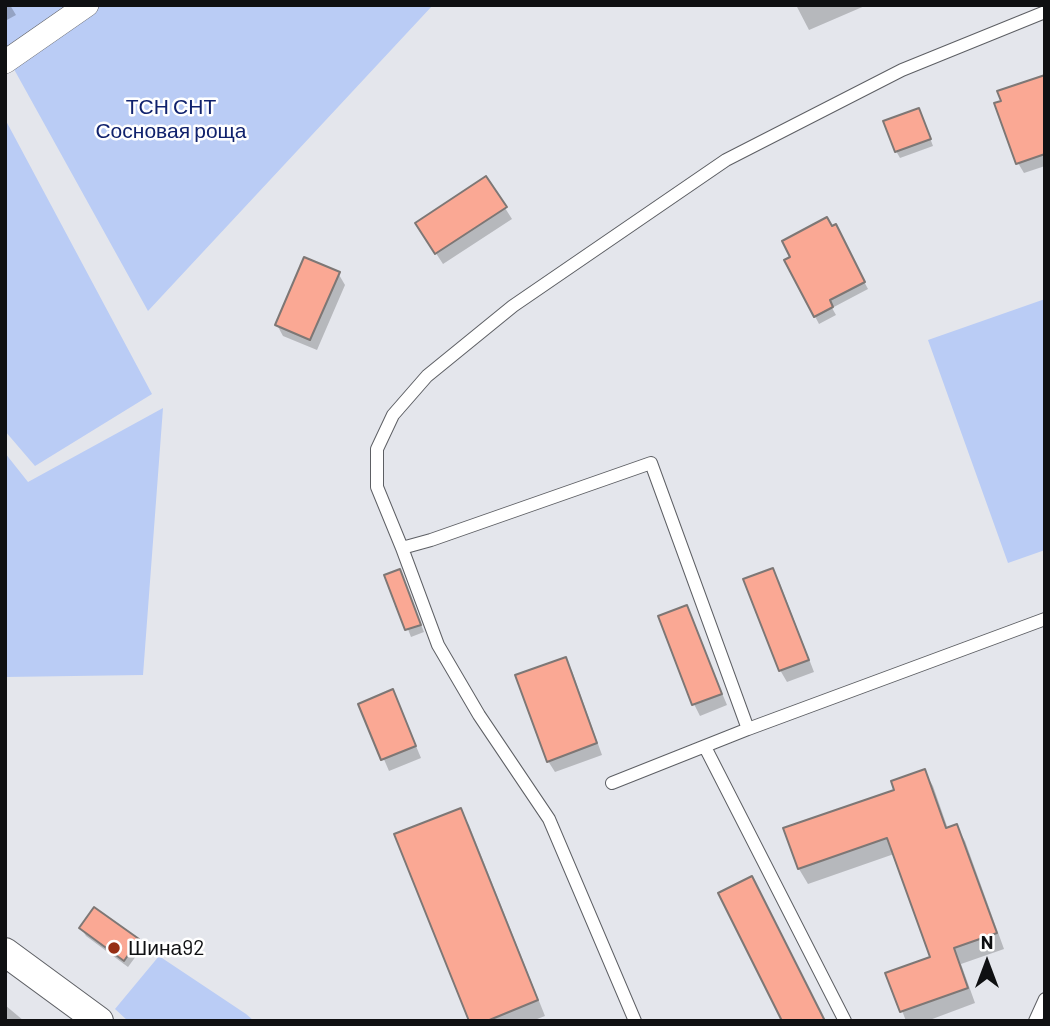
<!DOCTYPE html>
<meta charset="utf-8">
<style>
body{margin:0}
#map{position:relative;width:1050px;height:1026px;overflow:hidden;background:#e4e6ec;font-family:Barlow,sans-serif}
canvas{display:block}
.frame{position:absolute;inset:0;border:7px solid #0f1012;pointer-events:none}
.north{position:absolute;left:952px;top:928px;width:70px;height:70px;-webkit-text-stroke:5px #fff;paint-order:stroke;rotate:0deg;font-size:19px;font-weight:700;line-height:28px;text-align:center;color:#0f1012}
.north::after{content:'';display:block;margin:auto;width:24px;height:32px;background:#0f1012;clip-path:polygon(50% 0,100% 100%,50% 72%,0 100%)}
</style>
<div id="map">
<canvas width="1050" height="1026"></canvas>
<div class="frame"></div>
<div class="north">N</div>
</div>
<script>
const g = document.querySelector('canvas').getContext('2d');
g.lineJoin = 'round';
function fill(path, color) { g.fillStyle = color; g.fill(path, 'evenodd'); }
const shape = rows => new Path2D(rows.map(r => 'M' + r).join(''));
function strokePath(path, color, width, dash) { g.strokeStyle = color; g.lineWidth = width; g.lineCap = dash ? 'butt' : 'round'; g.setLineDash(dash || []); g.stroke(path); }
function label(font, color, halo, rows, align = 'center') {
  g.font = font + ' Barlow,sans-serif'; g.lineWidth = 5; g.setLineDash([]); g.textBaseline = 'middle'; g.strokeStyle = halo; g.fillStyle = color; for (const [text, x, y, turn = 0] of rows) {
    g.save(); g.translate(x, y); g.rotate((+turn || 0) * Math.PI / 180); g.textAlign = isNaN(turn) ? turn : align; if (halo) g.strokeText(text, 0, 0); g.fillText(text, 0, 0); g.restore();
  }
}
fill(shape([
 [5,5,433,5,148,311,5,53],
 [5,119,152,394,35,466,5,431],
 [1045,299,1045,550,1008,563,928,340],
 [163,408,143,675,5,677,5,453,28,482],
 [159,956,246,1014,254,1021,128,1021,115,1009]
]), '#baccf5');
fill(shape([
 [5,5,10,5,16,15,5,21],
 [796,5,867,5,809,30],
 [1045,77,1045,166,1024,173,1018,163],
 [922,117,933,146,900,158,896,151],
 [505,208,512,219,443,264,424,235],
 [835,227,868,289,832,308,836,315,819,324,786,261],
 [338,273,345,285,317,350,283,336,277,325],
 [772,570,779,581,814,672,787,682,780,670],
 [400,571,424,632,411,637,387,576],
 [686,607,727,705,700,716,694,704],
 [565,659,572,671,602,755,555,772,548,761],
 [398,703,421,758,389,771,360,704],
 [924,771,933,786,948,829,956,826,965,841,1004,949,961,964,975,1003,927,1021,906,1021,888,974,932,958,894,854,808,884,799,869,786,829,897,791],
 [460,810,469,825,545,1016,532,1021,471,1021],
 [81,928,138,941,142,948,128,967,86,936],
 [5,1005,24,1021,5,1021]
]), '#0003');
const building = shape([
 [1045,75,1045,154,1016,164,994,103,1001,101,997,91,1045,75],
 [919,108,931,139,895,152,883,121,919,108],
 [486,176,507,207,435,254,415,223,486,176],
 [827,217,832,226,836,224,865,282,830,300,833,307,814,317,784,260,790,257,782,241,827,217],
 [304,257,340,272,310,340,275,325,304,257],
 [773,568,809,660,779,671,743,579,773,568],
 [400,569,421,625,405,630,384,575,400,569],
 [687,605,722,694,692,705,658,616,687,605],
 [566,657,597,743,547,762,515,675,566,657],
 [393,689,416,746,381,760,358,704,393,689],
 [925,769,946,828,957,824,997,933,954,948,968,988,900,1012,885,973,930,957,887,838,798,869,783,828,894,790,891,781,925,769],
 [461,808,538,1000,487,1021,469,1021,394,834,461,808],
 [752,876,825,1021,782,1021,718,893,752,876],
 [94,907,139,939,124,961,79,928,94,907]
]);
fill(building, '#faa894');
strokePath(building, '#7d7775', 2);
const service = shape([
 [402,548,438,645,479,715,549,819,635,1021],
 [748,729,651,463,431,540,402,548,377,487,377,449,393,415,427,376,513,306,726,160,902,70,1045,12],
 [705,747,845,1021],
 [612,783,748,729,1045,619],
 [1035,1021,1045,999]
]);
const minor = shape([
 [5,62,87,5]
]);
const tertiary = shape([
 [5,952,99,1021]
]);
strokePath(service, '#5d5f64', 14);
strokePath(minor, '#5d5f64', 24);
strokePath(tertiary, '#5d5f64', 30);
strokePath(service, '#fff', 12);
strokePath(minor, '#fff', 23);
strokePath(tertiary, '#fff', 28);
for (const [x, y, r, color] of [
 [114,948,7,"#962e15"]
]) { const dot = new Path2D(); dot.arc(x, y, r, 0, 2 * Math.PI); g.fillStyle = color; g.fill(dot); strokePath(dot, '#fff', 2.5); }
label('21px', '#10226d', '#fff', [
 ["ТСН СНТ",171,107],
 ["Сосновая роща",171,131]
]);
label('21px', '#0f1012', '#fff', [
 ["Шина92",128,948]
], 'left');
</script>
